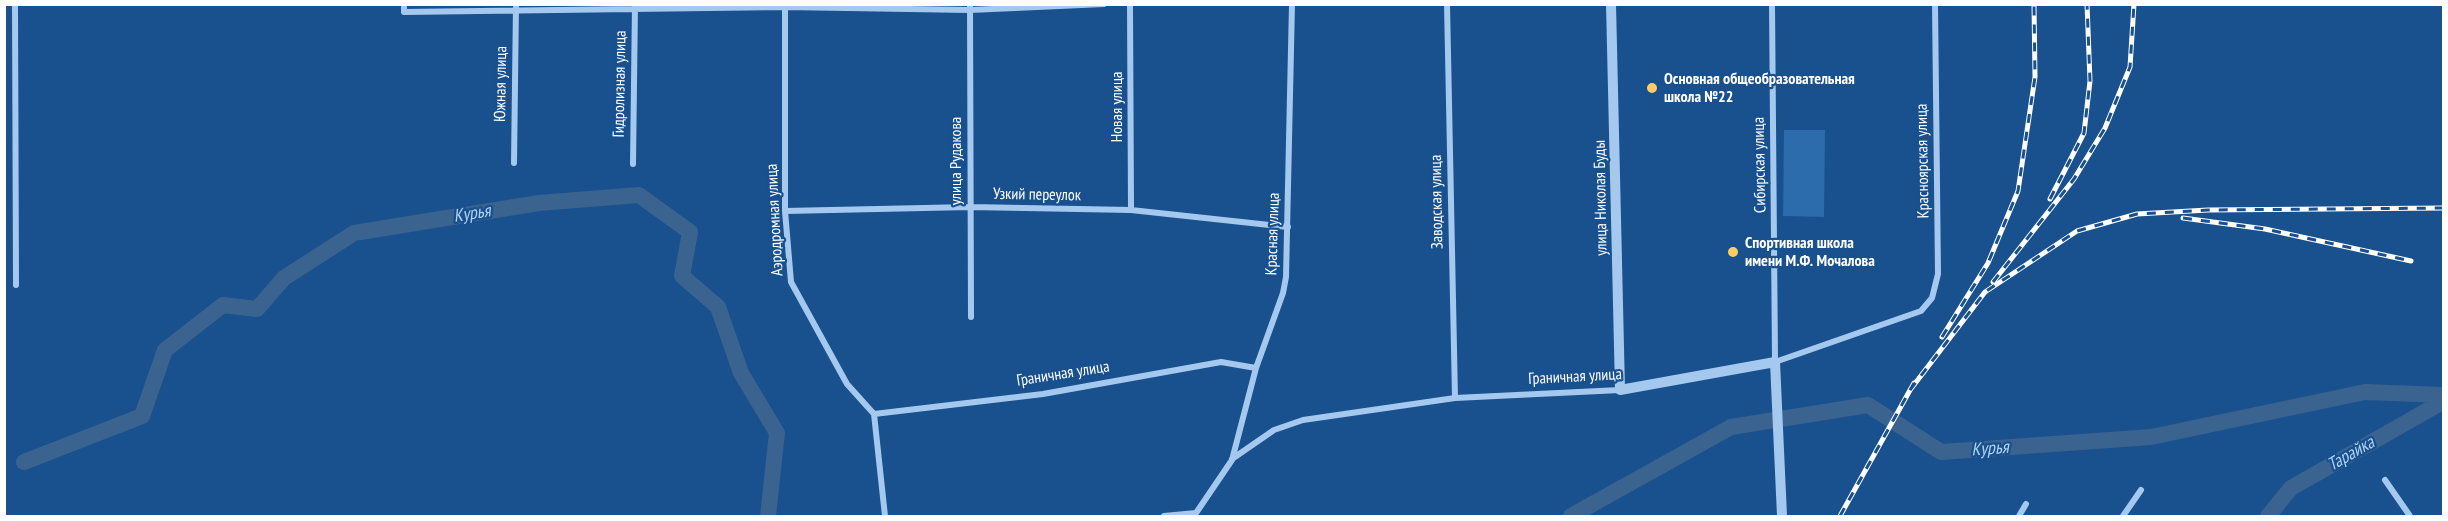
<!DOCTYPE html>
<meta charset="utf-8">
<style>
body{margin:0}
#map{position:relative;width:2448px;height:521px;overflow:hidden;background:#19508e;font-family:"PT Sans Narrow",sans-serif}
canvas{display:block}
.frame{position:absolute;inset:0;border:6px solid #fff;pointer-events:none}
</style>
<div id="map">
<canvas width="2448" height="521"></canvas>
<div class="frame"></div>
</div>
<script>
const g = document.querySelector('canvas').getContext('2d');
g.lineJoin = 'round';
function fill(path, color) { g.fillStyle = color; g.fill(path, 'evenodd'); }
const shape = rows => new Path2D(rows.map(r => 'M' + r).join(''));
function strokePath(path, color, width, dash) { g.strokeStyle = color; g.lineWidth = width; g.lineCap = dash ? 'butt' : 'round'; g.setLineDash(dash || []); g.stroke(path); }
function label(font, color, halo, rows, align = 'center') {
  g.font = font + ' "PT Sans Narrow",sans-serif'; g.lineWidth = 4.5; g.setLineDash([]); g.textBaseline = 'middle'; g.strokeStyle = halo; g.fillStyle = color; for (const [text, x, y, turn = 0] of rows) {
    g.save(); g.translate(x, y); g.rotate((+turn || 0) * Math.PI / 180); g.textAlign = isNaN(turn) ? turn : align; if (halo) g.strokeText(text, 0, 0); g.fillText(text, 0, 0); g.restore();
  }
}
fill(shape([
 [1784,130,1825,130,1824,217,1783,216]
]), '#2c6bac');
strokePath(shape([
 [24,462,142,416,165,350,223,305,257,309,284,278,354,233,539,203,639,195,690,232,682,276,718,307,741,373,777,433,768,516],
 [1571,516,1731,427,1868,405,1941,452,2151,437,2365,392,2444,395],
 [2268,516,2291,488,2444,401]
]), '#3a638f', 16);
strokePath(shape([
 [15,4,16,285],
 [404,4,404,12,785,7,970,10,1104,4],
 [970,4,971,317],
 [1130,4,1131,210],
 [1447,4,1455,398],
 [1772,4,1775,362,1921,311,1932,298,1938,274,1935,4],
 [785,6,785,211,791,282,847,384,874,414,885,516],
 [514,163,516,4],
 [633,164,635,4],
 [785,211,970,207,1131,210,1288,227],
 [874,414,1043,394,1221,362,1256,368],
 [1232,459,1274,430,1303,420,1455,398,1620,390],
 [2385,480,2410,516],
 [1164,516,1196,513],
 [1194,516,1232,460,1256,368,1283,293,1286,277,1292,4],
 [2019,516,2026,504],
 [2123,516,2141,490]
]), '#a5c9ee', 6);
strokePath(shape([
 [1611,4,1620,390,1775,362,1782,516]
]), '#a5c9ee', 10);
const rail = shape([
 [2050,199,2084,133,2090,81,2087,4],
 [2183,218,2265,229,2411,261],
 [1993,282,2074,179,2105,128,2130,67,2134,4],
 [1942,337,1988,263,2018,191,2035,77,2034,4],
 [1910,390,1985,292,2077,231,2137,214,2208,210,2444,208],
 [1840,516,1914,383]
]);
strokePath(rail, '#fff', 5);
strokePath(rail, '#19508e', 3, [9]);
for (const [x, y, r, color] of [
 [1652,88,6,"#ffcc63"],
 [1733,252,6,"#ffcc63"]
]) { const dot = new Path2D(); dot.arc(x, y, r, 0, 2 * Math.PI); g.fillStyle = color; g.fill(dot); strokePath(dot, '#19508e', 2); }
label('bold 16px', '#fff', '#19508e', [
 ["Основная общеобразовательная",1664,79],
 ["школа №22",1664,97],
 ["Спортивная школа",1745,243],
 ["имени М.Ф. Мочалова",1745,261]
], 'left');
label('16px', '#fff', '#19508e', [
 ["Южная улица",501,84,-89],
 ["Гидролизная улица",620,84,-89],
 ["Новая улица",1117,107,-90],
 ["улица Рудакова",956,161,-90],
 ["Красноярская улица",1923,161,-91],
 ["Сибирская улица",1760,165,-91],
 ["Узкий переулок",1037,195,1],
 ["улица Николая Буды",1601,198,-91],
 ["Заводская улица",1437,202,-91],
 ["Аэродромная улица",775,220,-93],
 ["Красная улица",1273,234,-88],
 ["Граничная улица",1063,374,-9],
 ["Граничная улица",1575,377,-3]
]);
label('italic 18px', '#b1d3f5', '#19508e', [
 ["Курья",472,214,-9],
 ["Курья",1990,449,-4],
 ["Тарайка",2351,454,-30]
]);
</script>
